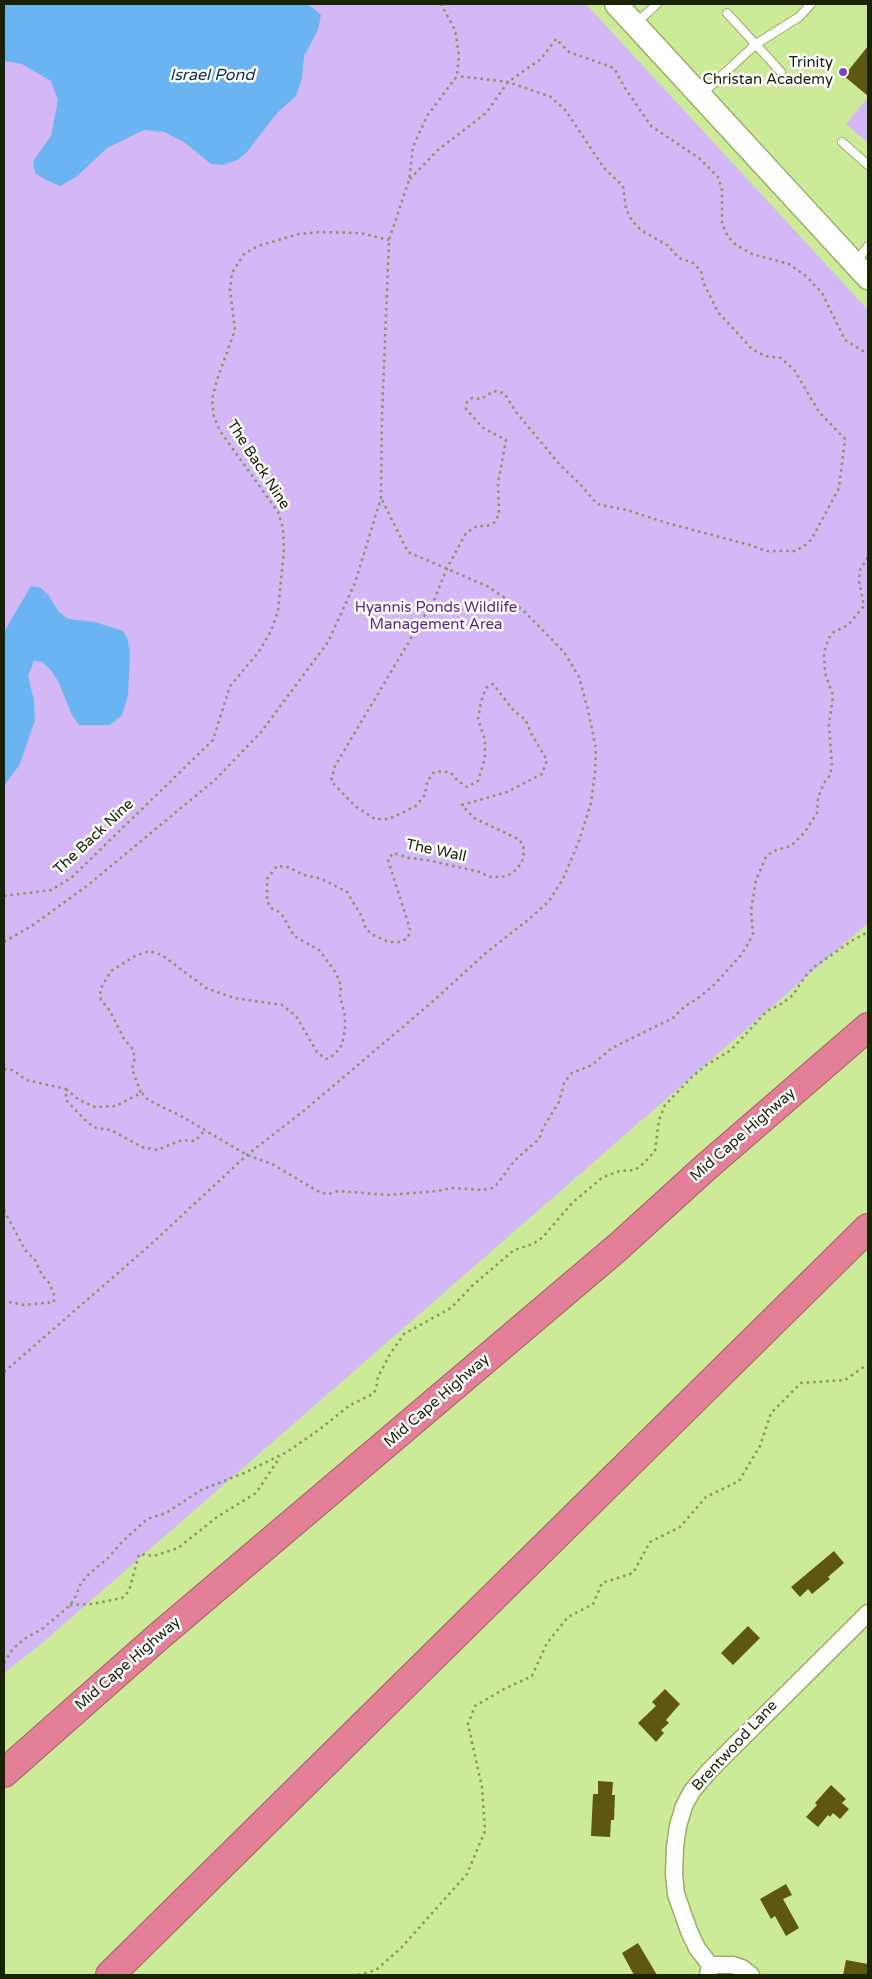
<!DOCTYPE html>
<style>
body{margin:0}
#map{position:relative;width:872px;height:1979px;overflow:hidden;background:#cdea99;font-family:"Varela Round",sans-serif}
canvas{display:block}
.frame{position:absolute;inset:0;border:5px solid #192303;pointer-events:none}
</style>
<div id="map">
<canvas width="872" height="1979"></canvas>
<div class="frame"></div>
</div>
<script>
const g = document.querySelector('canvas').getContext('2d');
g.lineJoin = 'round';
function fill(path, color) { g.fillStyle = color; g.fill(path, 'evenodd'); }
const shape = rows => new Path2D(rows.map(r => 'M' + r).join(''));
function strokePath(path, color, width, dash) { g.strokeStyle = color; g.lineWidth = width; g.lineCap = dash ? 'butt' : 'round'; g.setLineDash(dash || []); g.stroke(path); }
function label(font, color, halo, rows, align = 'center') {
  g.font = font + ' "Varela Round",sans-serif'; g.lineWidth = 5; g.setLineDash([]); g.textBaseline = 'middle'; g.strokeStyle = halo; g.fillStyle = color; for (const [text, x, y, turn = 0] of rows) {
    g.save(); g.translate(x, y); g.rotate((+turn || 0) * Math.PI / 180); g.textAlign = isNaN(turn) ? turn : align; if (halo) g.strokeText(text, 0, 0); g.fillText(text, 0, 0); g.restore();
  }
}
fill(shape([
 [4,4,586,4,868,310,868,923,41,1644,4,1673],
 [868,97,868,143,846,124]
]), '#d4b7f7');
fill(shape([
 [4,4,306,4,313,8,321,15,318,30,304,56,302,78,296,96,277,113,246,153,237,160,223,165,211,164,184,142,164,132,144,130,107,148,76,177,60,186,44,179,35,173,33,161,51,136,58,101,51,81,22,64,4,61],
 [31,586,41,588,49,596,58,611,68,619,95,622,123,631,128,640,130,654,128,696,122,715,110,725,79,725,72,715,58,681,50,669,42,662,34,661,28,676,34,700,35,720,20,764,4,786,4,632]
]), '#69b4f1');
fill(shape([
 [868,46,868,96,844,76],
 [834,1551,844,1563,828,1577,830,1579,812,1594,808,1589,800,1597,791,1587],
 [748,1626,760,1638,733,1665,721,1653],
 [665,1689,680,1704,666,1720,669,1723,661,1730,664,1733,656,1742,638,1723,656,1706,652,1702],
 [598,1781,613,1782,612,1795,615,1795,614,1820,611,1820,610,1837,591,1836,593,1794,598,1794],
 [831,1785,846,1799,842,1803,849,1809,840,1819,833,1813,830,1817,828,1815,818,1827,806,1817,817,1805,815,1803],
 [786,1884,792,1895,783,1899,799,1928,786,1936,775,1916,771,1919,760,1899],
 [638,1943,657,1975,634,1975,622,1953],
 [846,1960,868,1964,868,1975,843,1975]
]), '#5d5710');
const lane = shape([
 [727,13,781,72],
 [636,23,657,4],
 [702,94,756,44,799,17,811,4],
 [842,142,868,165],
 [856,262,868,246]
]);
const street = shape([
 [710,1965,733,1965,742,1968,751,1975],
 [708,1975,710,1965,697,1948,689,1931,676,1894,674,1874,675,1847,678,1826,684,1806,692,1791,710,1770,868,1613]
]);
const secondary = shape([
 [616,4,868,278]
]);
const highway = shape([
 [4,1773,158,1637,618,1247,706,1167,868,1027],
 [110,1975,868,1228]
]);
strokePath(lane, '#94b061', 10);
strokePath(street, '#94b061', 19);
strokePath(secondary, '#94b061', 25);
strokePath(highway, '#9c5f64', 30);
strokePath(shape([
 [410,179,438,150,486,113,508,82,541,59,556,39,569,52,614,68,625,88,651,126,699,158,718,177,722,190,722,223,728,237,735,244,752,254,789,264,807,277,822,293,845,340,868,354],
 [4,896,51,890,71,878,213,740,230,686,258,653,271,631,278,611,284,550,283,528,278,512,220,431,214,417,212,399,217,380,235,330,230,289,232,273,244,254,258,246,299,234,320,232,360,233,389,240],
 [4,942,33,925,88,885,216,779,261,732,328,642,355,583,381,498,382,416,389,240,409,180,413,147,427,116,457,76,459,55,455,30,441,4],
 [4,1069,13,1070,26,1080,66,1089,66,1100,87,1122,96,1128,111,1130,142,1147,157,1150,182,1140,195,1141,205,1130],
 [66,1089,79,1100,95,1107,116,1106,141,1093,132,1069,135,1058,132,1048,124,1039,110,1011,101,1000,100,990,111,971,135,956,149,951,162,955,206,988,234,998,282,1005,296,1016,317,1052,326,1059,334,1055,342,1045,345,1029,345,1016,340,996,341,986,336,973,319,950,294,936,281,913,271,908,267,901,267,879,277,866,288,867,304,875,322,879,347,892,362,917,366,929,373,935,389,942,400,942,408,938,410,929,388,860,393,853,409,858,427,860,480,872,489,877,502,877,511,874,518,868,523,859,524,849,520,840,474,818,462,805,507,792,542,774,547,760,532,735,525,719,514,711,493,684,486,688,481,702,478,719,485,740,485,758,478,781,467,787,458,781,451,773,442,771,433,773,427,782,425,795,416,806,389,819,375,819,355,806,331,781,335,766,435,598,447,568,466,533,477,526,487,526,495,522,499,514,498,483,506,440,483,428,466,409,467,402,472,398,481,399,494,391,504,393,516,412,560,465,581,485,597,504,627,510,667,523,750,545,766,551,795,551,804,546,811,540,839,488,845,439,819,412,795,371,781,358,765,356,752,349,718,312,703,282,701,271,693,263,679,258,667,245,641,230,632,221,626,209,623,186,604,168,566,111,551,97,508,82,457,76],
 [142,1093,148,1100,181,1116,247,1155,272,1164,321,1193,329,1194,338,1191,388,1195,438,1191,451,1188,483,1190,493,1188,498,1183,514,1161,539,1139,543,1128,559,1102,564,1083,572,1073,592,1065,612,1048,673,1018,684,1007,701,996,715,984,742,954,749,942,753,933,751,911,756,880,766,857,773,851,791,846,804,833,817,813,818,798,824,783,830,775,832,766,829,725,833,696,825,673,824,653,828,640,832,633,848,625,864,606,859,581,860,570,868,557],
 [4,1210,25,1250,35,1260,42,1275,50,1284,54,1295,54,1302,24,1305,4,1301],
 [4,1372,149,1246,247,1155,306,1109,431,1003,487,952,528,920,549,901,563,879,579,841,591,803,595,772,596,749,588,710,579,677,564,652,523,610,487,586,408,552,381,498],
 [70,1605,92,1604,122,1598,129,1591,139,1554,154,1556,178,1548,217,1517,256,1493,280,1457],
 [4,1663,12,1650,24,1639,42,1629,67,1608,74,1600,81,1583,90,1573,107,1559,122,1542,147,1519,166,1513,201,1490,244,1473,287,1452,320,1429,350,1405,373,1394,376,1389,378,1377,390,1354,404,1334,451,1308,472,1286,514,1250,533,1244,543,1237,572,1203,603,1177,620,1171,635,1170,644,1163,655,1151,659,1120,665,1105,692,1077,705,1066,731,1050,767,1011,781,1004,793,995,804,978,814,967,853,940,868,932],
 [358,1975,376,1970,401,1948,467,1874,485,1831,482,1787,468,1724,475,1706,504,1689,532,1676,547,1643,568,1617,593,1604,602,1583,633,1573,650,1542,680,1527,706,1497,739,1481,760,1446,771,1413,801,1383,845,1380,868,1364]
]), '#82975a', 2.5, [2.5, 4]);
strokePath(lane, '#fff', 8);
strokePath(street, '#fff', 16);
strokePath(secondary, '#fff', 22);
strokePath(highway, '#e38098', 28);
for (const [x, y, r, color] of [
 [843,72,5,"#8144ba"]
]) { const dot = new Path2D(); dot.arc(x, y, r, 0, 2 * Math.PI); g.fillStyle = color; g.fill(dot); strokePath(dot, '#fefefe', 2); }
label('15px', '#192303', '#fefefe', [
 ["Trinity",833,63],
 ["Christan Academy",833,80]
], 'right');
label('15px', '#192303', '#fefefe', [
 ["The Back Nine",258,465,57],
 ["The Back Nine",94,837,-43],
 ["The Wall",436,851,12],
 ["Mid Cape Highway",743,1135,-41],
 ["Mid Cape Highway",437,1401,-41],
 ["Mid Cape Highway",128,1664,-41],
 ["Brentwood Lane",735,1746,-47]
]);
label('15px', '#592984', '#fefefe', [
 ["Hyannis Ponds Wildlife",436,608],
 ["Management Area",436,625]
]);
label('italic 16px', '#103049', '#fefefe', [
 ["Israel Pond",212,76]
]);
</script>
